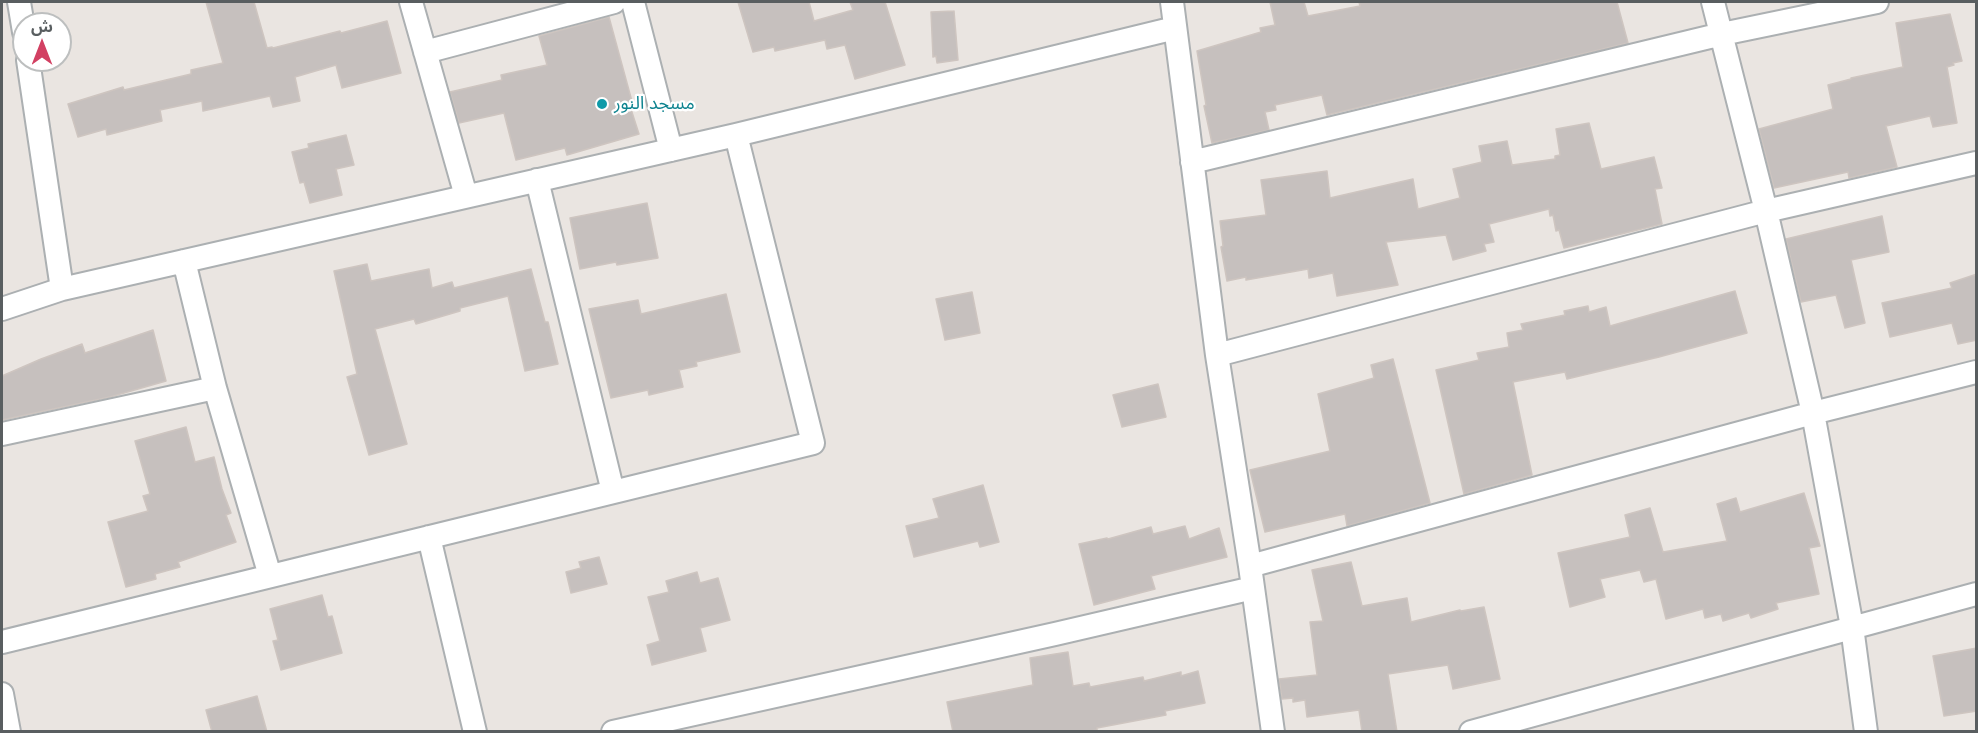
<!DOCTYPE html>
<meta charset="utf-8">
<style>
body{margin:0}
#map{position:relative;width:1978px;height:733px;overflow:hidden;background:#eae5e1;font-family:Mulish,"Noto Sans Arabic",sans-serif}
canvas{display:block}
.frame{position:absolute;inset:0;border:3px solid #595e60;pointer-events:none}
.north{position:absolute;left:12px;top:12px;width:60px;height:60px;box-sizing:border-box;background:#fff;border:2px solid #bdbfbf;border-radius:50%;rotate:0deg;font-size:16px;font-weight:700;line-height:24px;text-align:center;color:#595e60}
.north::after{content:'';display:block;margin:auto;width:21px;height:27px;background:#d24062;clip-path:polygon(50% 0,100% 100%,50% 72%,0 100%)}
</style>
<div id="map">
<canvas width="1978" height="733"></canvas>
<div class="frame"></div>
<div class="north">ش</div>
</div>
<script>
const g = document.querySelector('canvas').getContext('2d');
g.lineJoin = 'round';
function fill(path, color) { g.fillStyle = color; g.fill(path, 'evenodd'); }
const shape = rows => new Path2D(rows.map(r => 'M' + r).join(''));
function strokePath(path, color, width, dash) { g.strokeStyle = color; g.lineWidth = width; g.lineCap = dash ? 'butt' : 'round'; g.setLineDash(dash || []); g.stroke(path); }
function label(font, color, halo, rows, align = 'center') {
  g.font = font + ' Mulish,"Noto Sans Arabic",sans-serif'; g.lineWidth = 4.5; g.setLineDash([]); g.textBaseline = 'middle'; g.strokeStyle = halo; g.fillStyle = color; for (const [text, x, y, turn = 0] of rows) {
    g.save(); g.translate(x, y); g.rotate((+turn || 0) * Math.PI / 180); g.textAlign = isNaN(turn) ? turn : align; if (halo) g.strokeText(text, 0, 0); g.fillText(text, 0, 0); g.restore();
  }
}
const building = shape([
 [206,2,254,2,267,48,272,47,273,48,340,31,341,33,387,21,401,73,342,88,336,65,295,77,300,101,273,107,270,96,203,111,202,101,160,110,162,121,107,135,106,129,78,137,68,104,123,87,124,90,191,74,191,70,223,63,206,2],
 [738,2,809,2,814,21,853,10,850,2,885,2,905,65,855,79,845,45,827,49,825,40,775,51,774,47,753,52,738,2],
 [1270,2,1304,2,1308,16,1360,6,1359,2,1617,2,1628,43,1327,115,1322,95,1275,105,1276,110,1265,112,1269,130,1212,143,1204,106,1206,105,1197,51,1261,32,1260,28,1275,25,1270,2],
 [954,11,958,60,937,63,936,56,933,57,931,12,954,11],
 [1950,14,1962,61,1953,63,1954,65,1947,67,1957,123,1933,127,1930,116,1886,126,1897,167,1849,178,1848,172,1774,188,1759,129,1833,109,1828,85,1851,79,1851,78,1903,67,1896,23,1950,14],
 [609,17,633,105,630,106,639,134,567,155,565,148,516,160,504,113,459,123,450,92,502,80,501,75,547,65,539,36,609,17],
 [1589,123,1601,169,1654,157,1662,188,1655,189,1662,224,1564,248,1559,230,1556,231,1553,215,1550,216,1549,209,1489,224,1494,242,1484,244,1486,251,1453,260,1446,235,1386,242,1398,285,1337,296,1333,273,1309,278,1308,269,1246,280,1246,277,1227,281,1221,247,1223,246,1220,221,1266,215,1261,180,1327,171,1330,198,1413,179,1418,209,1460,198,1453,169,1482,162,1479,146,1507,141,1512,165,1555,159,1555,156,1560,155,1556,129,1589,123],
 [346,135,354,165,336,169,342,195,310,203,304,182,300,183,292,152,309,148,308,144,346,135],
 [647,203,658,258,617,265,616,262,580,269,570,218,647,203],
 [1882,216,1889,252,1851,260,1865,323,1845,328,1836,295,1801,302,1786,239,1882,216],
 [367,264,371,281,429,269,432,288,452,282,454,288,531,269,545,322,548,322,558,364,525,371,508,296,460,308,460,311,416,324,414,319,375,329,407,444,369,455,347,377,357,374,334,271,367,264],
 [1977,274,1977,340,1958,344,1952,323,1890,337,1882,303,1952,288,1950,283,1977,274],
 [1735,291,1747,333,1659,357,1567,379,1565,372,1513,382,1532,475,1464,494,1436,370,1479,360,1477,353,1509,347,1507,333,1523,330,1521,324,1565,315,1564,311,1588,306,1589,312,1606,307,1610,326,1735,291],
 [972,292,980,333,945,340,936,299,972,292],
 [726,294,740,352,696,362,697,366,679,370,683,387,649,395,648,390,611,398,589,309,638,300,641,314,726,294],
 [153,330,166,381,110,397,2,420,2,376,41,359,82,344,85,353,153,330],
 [1393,359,1430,503,1347,526,1345,514,1265,532,1250,470,1330,451,1318,394,1374,378,1371,365,1393,359],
 [1158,384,1166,417,1122,427,1113,395,1158,384],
 [186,427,195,462,214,457,222,489,231,513,226,515,236,542,178,562,180,567,155,574,156,579,126,587,108,522,148,511,143,496,150,494,135,441,186,427],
 [983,485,999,542,980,547,978,541,914,557,906,526,939,518,933,499,983,485],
 [1804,493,1820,546,1809,548,1819,594,1776,603,1778,609,1751,618,1749,613,1723,621,1721,614,1705,618,1703,609,1666,619,1656,579,1644,582,1640,570,1600,579,1605,597,1570,607,1558,553,1630,537,1625,515,1650,508,1663,552,1727,541,1717,504,1736,498,1740,512,1804,493],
 [1185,526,1189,539,1219,528,1227,557,1151,576,1155,589,1094,605,1079,544,1107,538,1108,539,1151,527,1153,534,1185,526],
 [599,557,607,584,571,593,566,572,581,568,579,562,599,557],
 [1351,562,1362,606,1407,598,1411,622,1460,610,1461,611,1484,607,1500,679,1453,689,1448,665,1388,674,1397,732,1362,732,1359,710,1307,717,1305,700,1293,702,1293,698,1282,699,1279,679,1317,675,1310,622,1323,621,1312,570,1351,562],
 [697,572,700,583,718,578,730,620,700,628,706,651,652,665,647,645,660,641,648,597,669,592,666,581,697,572],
 [322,595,328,617,332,616,342,653,281,670,273,641,278,640,270,609,322,595],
 [1977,648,1977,711,1944,716,1933,656,1977,648],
 [1068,652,1073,686,1089,683,1090,687,1143,677,1144,681,1181,672,1181,676,1198,671,1205,703,1165,711,1166,715,1097,728,1097,730,1086,732,953,732,947,702,1033,685,1030,658,1068,652],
 [257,696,267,732,212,732,206,710,257,696]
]);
fill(building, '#c6c0be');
strokePath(building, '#cec5c0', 1.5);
const minor = shape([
 [19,2,24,32],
 [411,2,466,196],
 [633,2,671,150],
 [1172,2,1217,355,1250,566,1273,732],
 [1713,2,1766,211,1813,413,1852,627,1866,732],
 [425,52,614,2],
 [28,60,62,289],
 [1192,162,1722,34,1877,2],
 [537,180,613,492],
 [184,261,215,388,270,576],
 [2,309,62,289,736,135,1175,28],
 [1217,355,1766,211,1976,163],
 [2,434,215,388],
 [429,537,475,732],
 [1250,566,1813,413,1976,372],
 [2,642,813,443,736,135],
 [2,694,9,732],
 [613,732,1055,634,1253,588],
 [1471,732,1976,594]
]);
strokePath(minor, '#acb0b2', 26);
strokePath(minor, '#fff', 22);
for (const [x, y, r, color] of [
 [602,104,6,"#0f9aa8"]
]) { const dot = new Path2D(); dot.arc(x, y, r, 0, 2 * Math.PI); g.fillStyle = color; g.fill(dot); strokePath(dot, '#fff', 2); }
label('18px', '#0d838f', '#fff', [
 ["مسجد النور",614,104]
], 'left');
</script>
